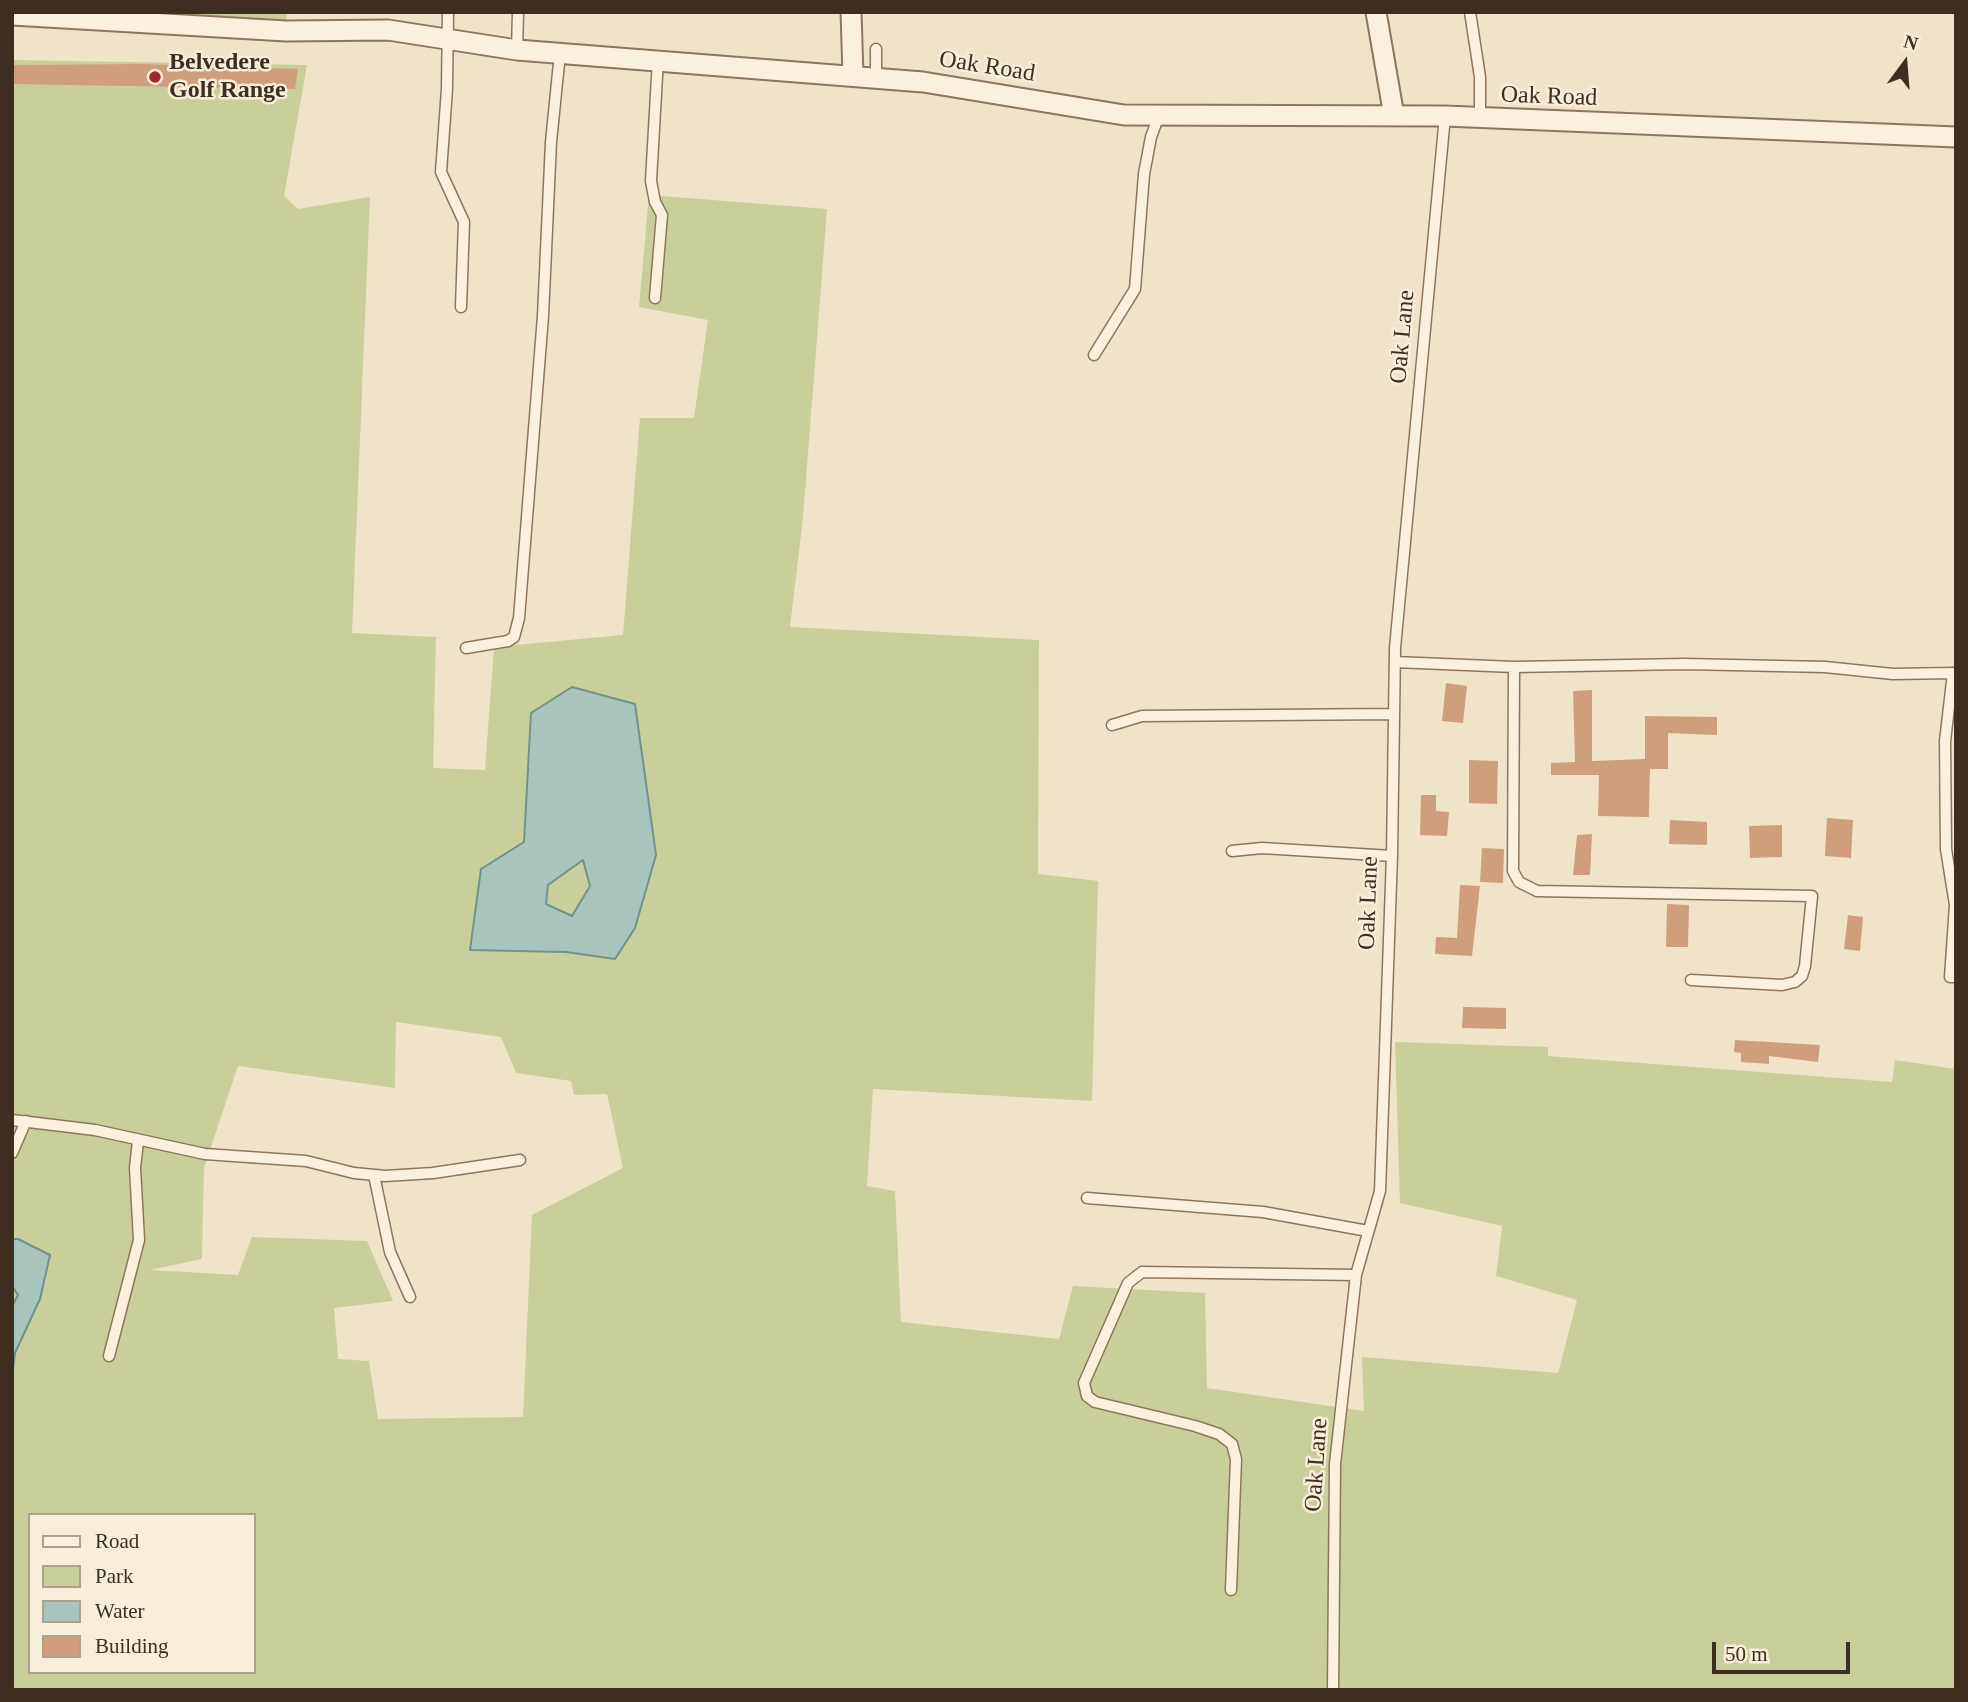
<!DOCTYPE html>
<style>
body{margin:0}
#map{position:relative;width:1968px;height:1702px;overflow:hidden;background:#f0e4c8;font-family:"Times New Roman",serif}
canvas{display:block}
.frame{position:absolute;inset:0;border:14px solid #3d2e20;pointer-events:none}
.legend{position:absolute;left:28px;top:1513px;width:228px;height:161px;box-sizing:border-box;background:#f7eed8;border:2px solid #ada18e;margin:0;padding:9px 12px;list-style:none;font-size:21px;color:#3d2e20}
.legend li{display:flex;align-items:center;gap:14px;height:35px}
.legend b{width:35px;border:2px solid #ada18e}
.north{position:absolute;left:1870px;top:28px;width:70px;height:70px;-webkit-text-stroke:5px #f7eed8;paint-order:stroke;rotate:16deg;font-size:19px;font-weight:700;line-height:28px;text-align:center;color:#3d2e20}
.north::after{content:'';display:block;margin:auto;width:24px;height:32px;background:#3d2e20;clip-path:polygon(50% 0,100% 100%,50% 72%,0 100%)}
.scale{position:absolute;left:1712px;top:1642px;width:138px;height:32px;box-sizing:border-box;border:4px solid #3d2e20;border-top:0;padding-left:9px;font-size:21px;line-height:24px;white-space:nowrap;color:#3d2e20;-webkit-text-stroke:5px #f7eed8;paint-order:stroke}
</style>
<div id="map">
<canvas width="1968" height="1702"></canvas>
<div class="frame"></div>
<ul class="legend">
<li><b style="height:9px;background:#faf1dc"></b>Road</li>
<li><b style="height:19px;background:#c9cf9b"></b>Park</li>
<li><b style="height:19px;background:#a9c4bc"></b>Water</li>
<li><b style="height:19px;background:#cf9f7d"></b>Building</li>
</ul>
<div class="north">N</div>
<div class="scale">50 m</div>
</div>
<script>
const g = document.querySelector('canvas').getContext('2d');
g.lineJoin = 'round';
function fill(path, color) { g.fillStyle = color; g.fill(path, 'evenodd'); }
const shape = rows => new Path2D(rows.map(r => 'M' + r).join(''));
function strokePath(path, color, width, dash) { g.strokeStyle = color; g.lineWidth = width; g.lineCap = dash ? 'butt' : 'round'; g.setLineDash(dash || []); g.stroke(path); }
function label(font, color, halo, rows, align = 'center') {
  g.font = font + ' "Times New Roman",serif'; g.lineWidth = 5; g.setLineDash([]); g.textBaseline = 'middle'; g.strokeStyle = halo; g.fillStyle = color; for (const [text, x, y, turn = 0] of rows) {
    g.save(); g.translate(x, y); g.rotate((+turn || 0) * Math.PI / 180); g.textAlign = isNaN(turn) ? turn : align; if (halo) g.strokeText(text, 0, 0); g.fillText(text, 0, 0); g.restore();
  }
}
fill(shape([
 [155,12,287,12,286,31,155,22],
 [12,60,307,65,284,196,298,209,370,197,352,633,436,637,433,768,485,770,494,647,623,635,640,418,694,418,708,320,639,307,649,195,827,209,803,518,790,627,1039,640,1038,874,1098,881,1092,1101,873,1089,867,1186,895,1191,901,1322,1059,1339,1073,1286,1205,1293,1207,1388,1364,1411,1362,1357,1558,1373,1577,1300,1496,1276,1502,1226,1400,1203,1395,1042,1548,1047,1548,1056,1892,1082,1895,1060,1956,1069,1956,1690,12,1690],
 [396,1022,501,1037,516,1073,571,1081,574,1095,607,1094,623,1168,532,1215,523,1417,378,1419,369,1361,338,1359,334,1308,393,1301,367,1241,252,1237,238,1275,150,1270,202,1259,204,1168,238,1066,395,1088],
 [30,1515,254,1515,254,1672,30,1672]
]), '#c9cf9b');
const water = shape([
 [572,687,635,704,656,855,635,928,615,959,566,952,470,950,481,869,524,842,531,713,572,687],
 [583,860,590,886,572,916,546,904,548,885,583,860],
 [12,1239,18,1239,50,1255,40,1299,15,1353,12,1376,12,1306,18,1295,12,1286,12,1239]
]);
fill(water, '#a9c4bc');
strokePath(water, '#6f938a', 2);
fill(shape([
 [142,64,298,69,295,89,12,84,12,65],
 [1446,683,1467,686,1463,723,1442,721],
 [1592,690,1592,761,1645,759,1645,716,1717,717,1717,735,1668,733,1668,769,1650,769,1649,817,1598,816,1599,775,1551,775,1551,763,1575,762,1573,691],
 [1469,760,1498,761,1497,804,1469,803],
 [1421,795,1436,795,1436,811,1449,812,1447,836,1420,835],
 [1827,818,1853,820,1851,858,1825,856],
 [1670,820,1707,822,1707,845,1669,844],
 [1782,825,1782,857,1750,858,1749,826],
 [1592,834,1590,875,1573,875,1577,835],
 [1482,848,1504,849,1503,883,1480,882],
 [1460,885,1480,886,1472,956,1435,954,1436,937,1457,938],
 [1667,904,1689,905,1688,947,1666,947],
 [1848,915,1863,917,1860,951,1844,949],
 [1463,1007,1506,1008,1506,1029,1462,1028],
 [1735,1040,1820,1045,1818,1062,1769,1056,1769,1064,1741,1062,1741,1053,1734,1052]
]), '#cf9f7d');
const lane = shape([
 [448,12,447,89,441,172,464,222,461,307],
 [1470,12,1480,77,1480,118],
 [517,50,518,12],
 [876,77,876,49],
 [655,298,662,215,655,202,651,181,658,59],
 [1094,355,1135,289,1144,174,1151,137,1159,115],
 [466,648,508,641,514,637,519,618,543,316,551,142,560,53],
 [1395,662,1514,667,1685,664,1825,667,1893,674,1953,673,1945,741,1946,849,1955,905,1950,977,1956,977],
 [1514,667,1513,871,1519,882,1537,891,1812,896,1805,966,1802,976,1795,982,1782,985,1691,980],
 [1112,725,1142,716,1394,714],
 [1232,851,1262,848,1392,856],
 [12,1120,95,1130,205,1154,306,1161,354,1173,385,1176,433,1173,520,1160],
 [12,1153,26,1121],
 [374,1175,390,1252,410,1297],
 [1087,1198,1263,1212,1368,1231],
 [109,1356,139,1240,135,1168,138,1141],
 [1231,1590,1236,1459,1232,1444,1219,1434,1195,1426,1095,1402,1087,1396,1084,1383,1128,1283,1142,1272,1356,1275],
 [1333,1690,1335,1464,1356,1275,1380,1191,1392,856,1395,648,1445,116]
]);
const street = shape([
 [851,12,853,75],
 [1376,12,1394,116],
 [12,15,286,31,388,30,517,50,923,82,1124,115,1445,116,1956,137]
]);
strokePath(lane, '#8d765c', 13);
strokePath(street, '#8d765c', 23);
strokePath(lane, '#faf1dc', 10);
strokePath(street, '#faf1dc', 19);
for (const [x, y, r, color] of [
 [155,77,7,"#9e2a2b"]
]) { const dot = new Path2D(); dot.arc(x, y, r, 0, 2 * Math.PI); g.fillStyle = color; g.fill(dot); strokePath(dot, '#f7eed8', 2.5); }
label('bold 24px', '#3d2e20', '#f7eed8', [
 ["Belvedere",169,63],
 ["Golf Range",169,91]
], 'left');
label('24px', '#3d2e20', '#f7eed8', [
 ["Oak Road",987,67,9],
 ["Oak Road",1549,97,2],
 ["Oak Lane",1403,337,-85],
 ["Oak Lane",1369,903,-88],
 ["Oak Lane",1317,1465,-86]
]);
</script>
